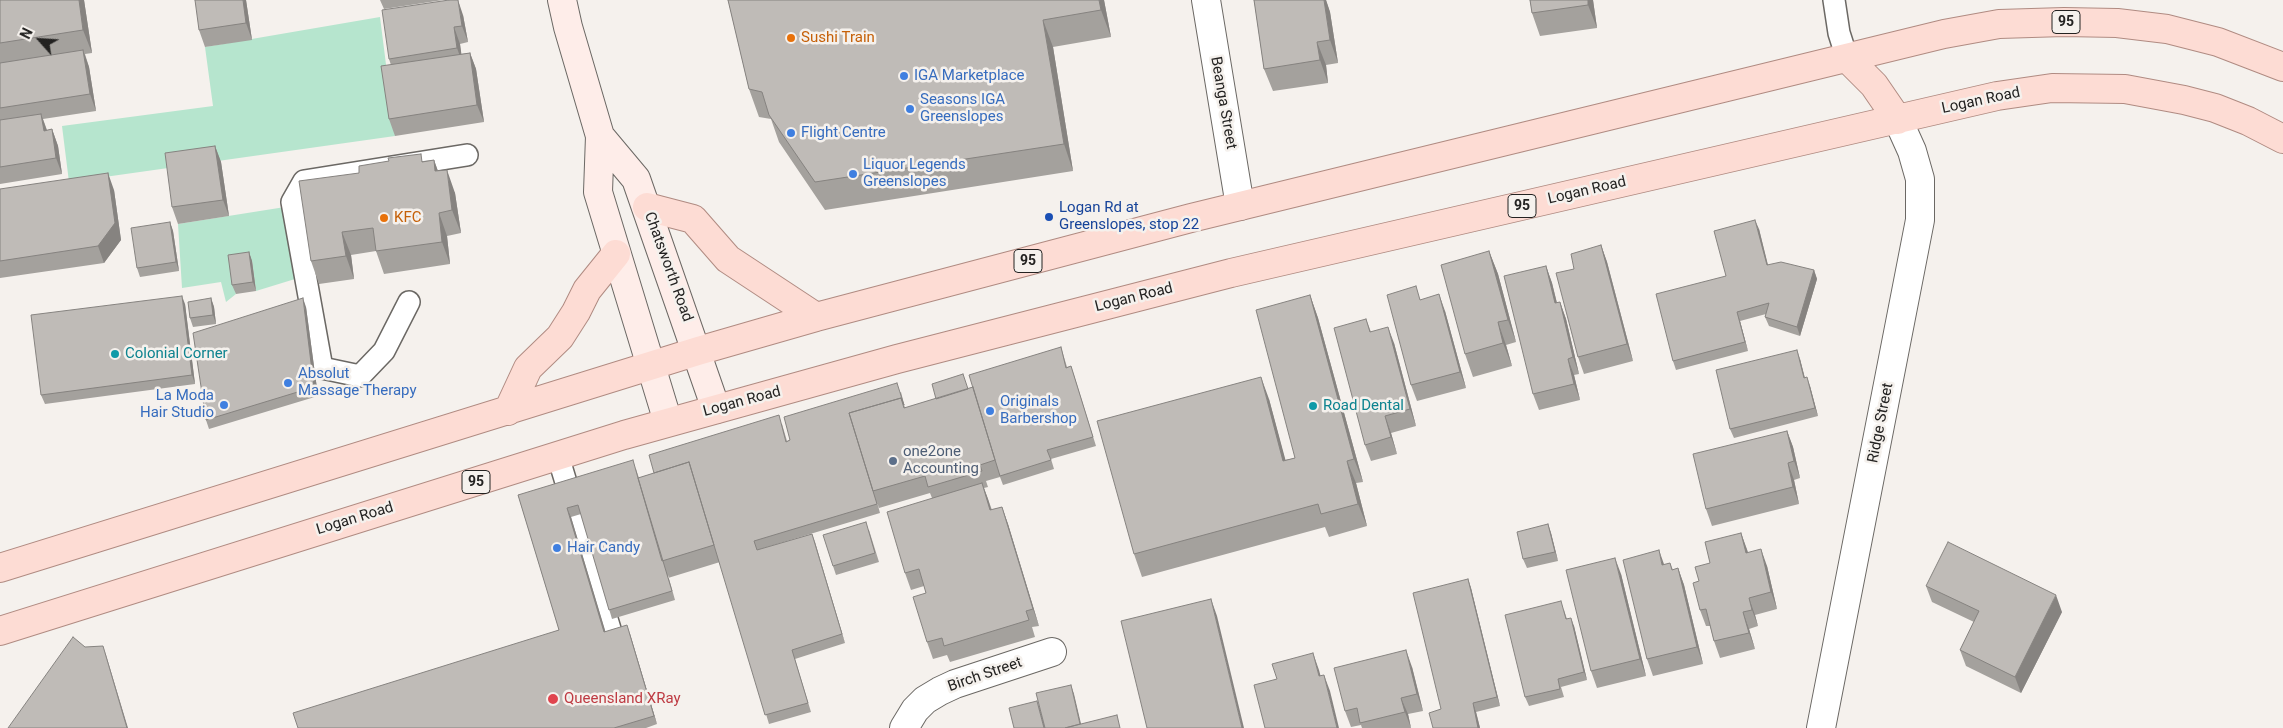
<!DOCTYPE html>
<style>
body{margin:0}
#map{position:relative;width:2283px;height:728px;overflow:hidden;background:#f5f1ed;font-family:Roboto,sans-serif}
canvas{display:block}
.north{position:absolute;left:15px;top:15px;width:50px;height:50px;-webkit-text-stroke:4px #f5f1ed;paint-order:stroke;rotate:296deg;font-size:14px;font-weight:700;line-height:20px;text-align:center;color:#232221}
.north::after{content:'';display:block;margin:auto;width:18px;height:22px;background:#232221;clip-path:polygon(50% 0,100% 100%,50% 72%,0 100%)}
</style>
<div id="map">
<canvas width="2283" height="728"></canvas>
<div class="north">N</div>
</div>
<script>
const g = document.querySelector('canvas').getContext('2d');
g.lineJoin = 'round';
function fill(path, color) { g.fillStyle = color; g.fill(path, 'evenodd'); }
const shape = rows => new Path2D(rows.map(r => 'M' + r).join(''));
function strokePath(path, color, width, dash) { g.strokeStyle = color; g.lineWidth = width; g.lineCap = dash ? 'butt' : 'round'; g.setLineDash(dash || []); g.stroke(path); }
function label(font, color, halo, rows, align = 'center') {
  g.font = font + ' Roboto,sans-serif'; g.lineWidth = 5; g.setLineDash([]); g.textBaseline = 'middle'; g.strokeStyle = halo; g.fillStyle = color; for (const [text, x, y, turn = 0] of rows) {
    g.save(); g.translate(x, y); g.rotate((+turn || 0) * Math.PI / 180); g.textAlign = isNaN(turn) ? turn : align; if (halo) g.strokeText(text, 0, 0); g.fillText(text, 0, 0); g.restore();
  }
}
fill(shape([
 [380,17,395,136,69,182,62,126,213,106,205,47],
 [285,207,295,279,256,291,252,261,231,264,236,294,226,302,221,282,182,288,178,224]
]), '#b6e5ce');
const service = shape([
 [1834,0,1839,33,1847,58],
 [409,302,384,351,360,376,322,368,292,202,304,181,467,155],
 [558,456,568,489],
 [576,516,613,639]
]);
const minor = shape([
 [1206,0,1240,206],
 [904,728,915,710,925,700,940,691,955,684,1052,652]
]);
const tertiary = shape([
 [1821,728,1920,220,1920,179,1912,151,1898,120]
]);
const secondary = shape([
 [562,0,568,27,600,136,598,192,668,422],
 [600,136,636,179,716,409]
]);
const primary = shape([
 [1847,58,1874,85,1898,120],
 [647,207,693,219,728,259,816,317],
 [508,411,528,368,560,337,576,312,587,290,616,254],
 [0,568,698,351,816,317,1191,218,1944,34,1999,24,2064,22,2117,23,2167,29,2218,42,2283,67],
 [0,631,624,435,897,359,1231,273,1997,96,2052,88,2125,89,2184,100,2215,108,2248,121,2283,139]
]);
strokePath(service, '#6b6864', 24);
strokePath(minor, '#6b6864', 30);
strokePath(tertiary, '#6b6864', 30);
strokePath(secondary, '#6b6864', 30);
strokePath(primary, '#b08b82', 30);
strokePath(service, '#fff', 21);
strokePath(minor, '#fff', 28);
strokePath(tertiary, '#fff', 28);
strokePath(secondary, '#feede9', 28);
strokePath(primary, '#fddcd4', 28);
fill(shape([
 [0,0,84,0,92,53,85,54,89,67,96,111,43,119,47,130,52,129,58,146,62,174,0,184],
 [246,0,252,40,205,47,199,30],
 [380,0,443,0,384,9],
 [728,0,1104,0,1111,37,1053,47,1073,171,825,210,779,142,771,119,759,117,749,89],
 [1254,0,1326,0,1330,12,1338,63,1326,65,1328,83,1273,91,1264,69],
 [1530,0,1593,0,1597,28,1540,36,1532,13],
 [463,15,468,42,460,44,461,54,470,53,476,69,484,122,395,136,389,119,391,65,389,59],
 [215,146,221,162,229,216,178,224,172,207],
 [434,160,438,171,455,193,461,233,447,236,450,264,384,274,376,251,351,255,354,279,319,284,311,261,359,173,389,161,423,161],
 [0,189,114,190,121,240,104,263,0,278],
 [170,222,173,231,179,271,140,277,137,268],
 [1759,229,1768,265,1814,270,1817,279,1800,336,1769,326,1765,317,1766,314,1740,321,1748,351,1676,370,1673,361,1726,276],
 [1601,245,1607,262,1633,361,1584,374,1578,357,1574,269],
 [1489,251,1498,274,1516,342,1506,345,1512,366,1473,377,1465,354],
 [249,252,252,261,256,291,236,294,232,285],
 [1546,266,1552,283,1557,303,1560,302,1566,319,1579,374,1574,375,1580,400,1539,410,1533,394],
 [1310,295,1318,318,1363,482,1356,483,1367,526,1329,537,1325,527,1142,577,1134,554,1269,399,1285,460,1295,458],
 [211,298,214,307,216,324,193,327,190,318],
 [1421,300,1445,311,1466,388,1417,401,1411,385],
 [185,304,195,384,45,404,41,395],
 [306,307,318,396,209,429,206,420],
 [1366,319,1371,332,1394,343,1416,426,1391,433,1397,454,1371,461,1365,445],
 [1061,347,1067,367,1071,366,1074,375,1096,446,1051,459,1054,469,1003,485,1000,477,986,481,988,487,984,488,992,510,1002,507,1008,524,1039,626,1032,627,1035,637,950,662,947,655,933,659,927,642,926,593,924,586,911,590,905,573,932,498,930,493,879,508,877,502,880,513,757,550,812,534,845,643,795,659,811,712,769,724,720,562,668,578,668,575,675,600,612,619,581,514,571,517,605,631,630,634,657,724,646,728,298,728,559,630,518,495,636,469,639,478,654,473,782,424,787,441,901,392,905,408,973,387],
 [1800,359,1805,378,1810,386,1818,416,1734,438,1730,429],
 [1787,431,1793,447,1800,478,1794,480,1799,504,1712,526,1706,509],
 [1548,524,1551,533,1558,561,1527,568,1523,559],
 [869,530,879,562,836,575,833,566],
 [1741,533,1748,552,1767,566,1777,609,1755,615,1758,626,1749,629,1755,649,1720,658,1714,641,1710,626,1706,626,1700,610,1699,581,1710,563],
 [1670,563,1673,570,1678,568,1684,585,1703,664,1653,676,1647,659,1664,565],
 [1621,574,1646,676,1597,688,1591,671],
 [1468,579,1471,588,1500,706,1476,712,1480,728,1433,728,1441,709],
 [1926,586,2062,612,2021,693,1966,666,1960,650,1974,622,1932,602],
 [1564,610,1567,619,1574,626,1587,680,1561,687,1564,697,1529,706,1525,697],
 [1412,667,1423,711,1408,714,1411,728,1362,728,1361,725,1351,727,1345,711]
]), '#a4a19d');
fill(shape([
 [79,0,84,0,92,53,83,30],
 [243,0,246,0,252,40,246,23],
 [458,0,463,15,468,42,462,26],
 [1099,0,1104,0,1111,37,1101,10],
 [1324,0,1326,0,1330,12,1338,63,1330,40],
 [1588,0,1593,0,1597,28,1588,5],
 [1043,20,1053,47,1073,171,1064,144],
 [454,27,460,44,463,65,457,48],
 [1317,42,1326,65,1328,83,1320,60],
 [83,50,89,67,96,111,90,94],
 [470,53,476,69,484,122,477,105],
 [41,114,47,131,44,131],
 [52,129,58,146,62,174,56,158],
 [215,146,221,162,229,216,223,200],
 [434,160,442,183,435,171],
 [447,170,455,193,461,233,452,210],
 [108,173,114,190,121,240,104,263,98,246],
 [439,213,447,236,450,264,442,242],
 [1755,220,1759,229,1770,274,1767,265],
 [170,222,173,231,179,271,176,262],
 [342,232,351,255,354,279,346,256],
 [1601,245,1607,262,1633,361,1627,344],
 [1489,251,1498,274,1516,342,1508,320],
 [249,252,252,261,256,291,253,282],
 [1546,266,1552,283,1561,320,1555,303],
 [1814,270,1817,279,1800,336,1797,327],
 [1439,294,1445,311,1466,388,1460,372],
 [1310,295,1318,318,1363,482,1354,459],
 [182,296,185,304,195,384,192,375],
 [211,298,214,307,216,324,213,315],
 [303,298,306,307,318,396,314,387],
 [1560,302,1566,319,1579,374,1573,357],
 [1737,312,1740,321,1748,351,1745,342],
 [1498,322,1506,345,1512,366,1503,343],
 [1388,327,1394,343,1416,426,1410,409],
 [1797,350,1800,359,1807,387,1804,378],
 [1568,359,1574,375,1580,400,1574,384],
 [1261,377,1269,399,1292,484,1283,461],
 [1807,377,1810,386,1818,416,1815,408],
 [1385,416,1391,433,1397,454,1391,437],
 [1787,431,1793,447,1800,478,1794,461],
 [1347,461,1356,483,1367,526,1358,504],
 [1788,463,1794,480,1799,504,1793,487],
 [982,483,988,499,996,527,990,510],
 [1002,507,1008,524,1039,626,1033,609],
 [567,508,571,517,608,640,604,632],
 [1548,524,1551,533,1558,561,1555,552],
 [1741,533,1747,550,1752,570,1746,553],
 [812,534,815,542,845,643,842,634],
 [1761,549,1767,566,1777,609,1771,592],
 [1659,550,1665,567,1662,565],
 [1615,558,1621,574,1646,676,1640,659],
 [1678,568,1684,585,1703,664,1697,647],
 [1468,579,1471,588,1500,706,1497,697],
 [2056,595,2062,612,2021,693,2015,677],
 [1749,598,1755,615,1758,626,1752,610],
 [1211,599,1217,616,1244,728,1242,728],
 [1743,612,1749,629,1755,649,1749,633],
 [1571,618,1574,626,1587,680,1584,672],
 [627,625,630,634,657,724,654,716],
 [103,646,106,655,128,728,127,728],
 [1406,650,1412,667,1423,711,1417,694],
 [1313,653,1319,670,1325,693,1319,676],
 [1324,675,1330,691,1339,728,1337,728],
 [1071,685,1074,694,1082,728,1080,724],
 [1401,698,1408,714,1411,728,1405,712],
 [1037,701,1040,709,1045,728,1044,728],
 [1473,703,1476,712,1480,728,1478,728]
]), '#868380');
const building = shape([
 [0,0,79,0,83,30,0,43,0,0],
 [195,0,243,0,246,23,199,30,195,0],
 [449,0,458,0,462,26,454,27,457,48,389,59,382,10,449,0],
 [728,0,1099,0,1101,10,1043,20,1064,144,815,182,769,115,762,92,749,89,728,0],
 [1254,0,1324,0,1330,40,1317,42,1320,60,1264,69,1254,0],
 [1530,0,1588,0,1588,5,1532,13,1530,0],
 [83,50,90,94,0,108,0,63,83,50],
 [470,53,477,105,389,119,381,66,470,53],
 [41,114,44,131,52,129,56,158,0,167,0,120,41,114],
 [215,146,223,200,172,207,165,153,215,146],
 [421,154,422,162,434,160,435,171,447,170,452,210,439,213,442,242,376,251,373,228,342,232,346,256,311,261,299,181,359,173,359,166,389,161,388,158,421,154],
 [108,173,115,223,98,246,0,261,0,189,108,173],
 [1755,220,1767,265,1781,262,1814,270,1797,327,1765,317,1769,303,1737,312,1745,342,1673,361,1656,294,1726,276,1714,231,1755,220],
 [170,222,176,262,137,268,131,228,170,222],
 [1601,245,1627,344,1578,357,1556,273,1574,269,1571,254,1601,245],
 [1489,251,1508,320,1498,322,1503,343,1465,354,1441,265,1489,251],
 [249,252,253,282,232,285,228,255,249,252],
 [1546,266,1555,303,1560,302,1573,357,1568,359,1574,384,1533,394,1504,276,1546,266],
 [1416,286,1420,300,1439,294,1460,372,1411,385,1387,295,1416,286],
 [1310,295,1354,459,1347,461,1358,504,1321,514,1318,504,1134,554,1097,421,1261,377,1283,461,1295,458,1256,310,1310,295],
 [182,296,192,375,41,395,31,315,182,296],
 [211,298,213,315,190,318,188,302,211,298],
 [303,298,314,387,206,420,193,333,303,298],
 [1366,319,1370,332,1388,327,1410,409,1385,416,1391,437,1365,445,1334,328,1366,319],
 [1061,347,1066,368,1071,366,1093,437,1047,450,1051,460,1000,476,969,375,1061,347],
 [1797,350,1804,378,1807,377,1815,408,1730,429,1716,370,1797,350],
 [963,374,968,389,936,399,932,384,963,374],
 [897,383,904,405,901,398,849,413,877,504,754,541,757,550,812,534,842,634,792,650,808,703,765,715,689,462,654,473,649,455,779,415,786,442,790,440,784,417,897,383],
 [973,387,995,460,980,465,982,471,928,487,925,476,873,491,849,413,901,398,904,408,973,387],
 [1787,431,1794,461,1788,463,1793,487,1706,509,1693,454,1787,431],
 [633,460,638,478,672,591,609,610,578,505,567,508,604,632,627,625,654,716,614,728,298,728,293,713,559,630,518,495,633,460],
 [689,462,714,545,662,561,638,478,689,462],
 [982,483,990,510,1002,507,1033,609,1026,611,1029,620,944,646,942,638,927,642,913,597,926,593,919,569,905,573,887,512,982,483],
 [866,522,875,553,833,566,823,535,866,522],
 [1548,524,1555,552,1523,559,1517,532,1548,524],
 [1741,533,1746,553,1761,549,1771,592,1749,598,1752,610,1743,612,1749,633,1714,641,1706,609,1700,610,1693,583,1699,581,1695,567,1710,563,1705,542,1741,533],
 [1948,542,2056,595,2015,677,1960,650,1979,611,1926,586,1948,542],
 [1659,550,1662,565,1670,563,1672,570,1678,568,1697,647,1647,659,1623,560,1659,550],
 [1615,558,1640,659,1591,671,1566,570,1615,558],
 [1468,579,1497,697,1473,703,1478,728,1433,728,1429,713,1441,709,1413,593,1468,579],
 [1211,599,1242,728,1147,728,1121,621,1211,599],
 [1561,601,1566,619,1571,618,1584,672,1558,679,1560,689,1525,697,1505,615,1561,601],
 [73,637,85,647,103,646,127,728,8,728,73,637],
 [1406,650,1417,694,1401,698,1405,712,1360,723,1357,708,1345,711,1334,668,1406,650],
 [1313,653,1319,676,1324,675,1337,728,1265,728,1254,685,1277,679,1272,664,1313,653],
 [1071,685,1080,724,1065,728,1045,728,1036,693,1071,685],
 [1037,701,1044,728,1014,728,1009,708,1037,701],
 [1117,715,1120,728,1065,728,1117,715]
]);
fill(building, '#bfbbb7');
strokePath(building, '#868380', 1);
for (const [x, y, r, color] of [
 [791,38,5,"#e8710a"],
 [904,76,5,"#3f7fe0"],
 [910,109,5,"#3f7fe0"],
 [791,133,5,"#3f7fe0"],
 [853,174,5,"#3f7fe0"],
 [1049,217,5,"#1a4fb4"],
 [384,218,5,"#e8710a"],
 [115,354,5,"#0f9aa8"],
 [288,383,5,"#3f7fe0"],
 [224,405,5,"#3f7fe0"],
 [1313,406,5,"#0f9aa8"],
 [990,411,5,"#3f7fe0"],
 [893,461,5,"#5c6f8a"],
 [557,548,5,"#3f7fe0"],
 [553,699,6,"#e0444e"]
]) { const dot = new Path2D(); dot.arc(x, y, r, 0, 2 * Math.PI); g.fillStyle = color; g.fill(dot); strokePath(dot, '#f5f1ed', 2); }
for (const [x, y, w] of [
 [2066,22,28],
 [1522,206,28],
 [1028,261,28],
 [476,482,28]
]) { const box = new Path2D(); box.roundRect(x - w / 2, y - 11.5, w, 23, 4); g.fillStyle = '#f5f1ed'; g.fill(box); strokePath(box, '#232221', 1); }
label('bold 14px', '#232221', null, [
 ["95",2066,22],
 ["95",1522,206],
 ["95",1028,261],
 ["95",476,482]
]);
label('15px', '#c56008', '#f5f1ed', [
 ["Sushi Train",801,38],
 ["KFC",394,218]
], 'left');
label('15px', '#366cbe', '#f5f1ed', [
 ["IGA Marketplace",914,76],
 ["Seasons IGA",920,100],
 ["Greenslopes",920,117],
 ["Flight Centre",801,133],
 ["Liquor Legends",863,165],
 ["Greenslopes",863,182],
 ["Absolut",298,374],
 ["Massage Therapy",298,391],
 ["La Moda",214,396,"right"],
 ["Hair Studio",214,413,"right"],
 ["Originals",1000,402],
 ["Barbershop",1000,419],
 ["Hair Candy",567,548]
], 'left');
label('15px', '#232221', '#f5f1ed', [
 ["Logan Road",1981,101,-12],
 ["Beanga Street",1223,103,80],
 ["Logan Road",1587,191,-13],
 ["Chatsworth Road",668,267,70],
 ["Logan Road",1134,298,-14],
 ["Logan Road",742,402,-15],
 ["Ridge Street",1881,423,-79],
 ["Logan Road",355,519,-17],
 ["Birch Street",985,675,-19]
]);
label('15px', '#164399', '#f5f1ed', [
 ["Logan Rd at",1059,208],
 ["Greenslopes, stop 22",1059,225]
], 'left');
label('15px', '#0d838f', '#f5f1ed', [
 ["Colonial Corner",125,354],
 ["Road Dental",1323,406]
], 'left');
label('15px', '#4e5e75', '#f5f1ed', [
 ["one2one",903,452],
 ["Accounting",903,469]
], 'left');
label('15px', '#be3a42', '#f5f1ed', [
 ["Queensland XRay",564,699]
], 'left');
</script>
